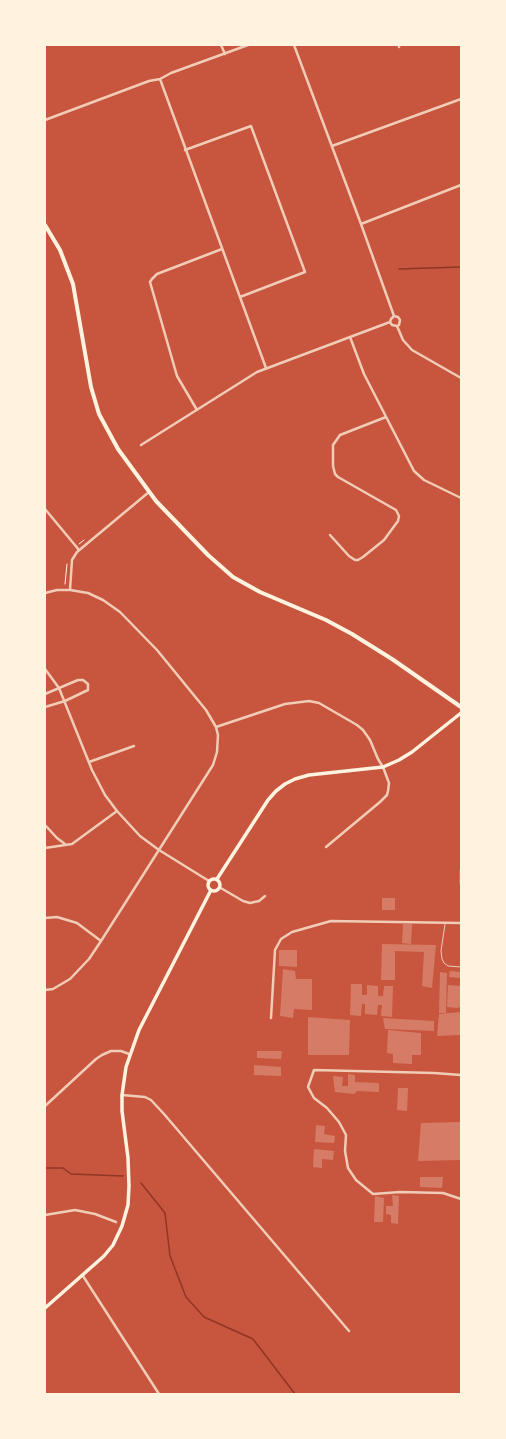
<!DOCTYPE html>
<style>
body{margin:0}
#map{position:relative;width:506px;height:1439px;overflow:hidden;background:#c8553d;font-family:"PT Sans Narrow",sans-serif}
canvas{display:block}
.frame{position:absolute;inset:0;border:46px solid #fff3e0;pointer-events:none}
</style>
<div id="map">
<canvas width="506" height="1439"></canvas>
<div class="frame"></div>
</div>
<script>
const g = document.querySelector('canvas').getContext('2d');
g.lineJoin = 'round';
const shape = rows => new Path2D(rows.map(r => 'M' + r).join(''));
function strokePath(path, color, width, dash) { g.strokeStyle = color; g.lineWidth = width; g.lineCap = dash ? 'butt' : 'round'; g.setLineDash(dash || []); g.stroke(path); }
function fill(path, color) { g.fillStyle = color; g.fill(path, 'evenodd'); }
strokePath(shape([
 [399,269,461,267],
 [45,1168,63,1168,71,1174,123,1176],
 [141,1183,165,1213,170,1256,186,1297,204,1317,253,1339,295,1394]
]), '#8f3625', 1.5);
fill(shape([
 [382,898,395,898,395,910,382,910],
 [403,924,412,924,411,944,402,943],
 [382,944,436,945,432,988,422,986,424,952,395,951,395,980,381,980],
 [279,950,297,950,297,967,279,966],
 [283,969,295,971,296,979,312,979,312,1010,294,1009,293,1018,280,1016],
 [450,971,461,972,461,978,449,977],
 [440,972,447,973,446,1013,439,1013],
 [351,984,362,984,362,995,367,995,367,985,378,986,378,996,383,996,384,986,393,986,392,1017,381,1016,382,1005,378,1005,377,1015,365,1014,365,1004,362,1004,361,1016,350,1015],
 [448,985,461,986,461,1006,458,1008,447,1007],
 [461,1012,461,1035,437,1036,439,1014],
 [308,1017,350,1020,349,1055,308,1055],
 [383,1018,434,1021,434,1031,385,1029],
 [388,1030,421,1033,421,1055,412,1055,412,1064,393,1063,393,1054,387,1053],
 [257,1051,282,1051,281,1059,257,1058],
 [254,1065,281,1067,281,1076,254,1075],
 [348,1074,355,1075,355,1082,379,1083,379,1092,357,1091,354,1094,335,1092,333,1076,343,1077,342,1086,348,1086],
 [398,1088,408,1088,407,1111,397,1110],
 [461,1122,461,1160,418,1161,421,1123],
 [316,1125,325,1126,324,1134,335,1136,334,1143,315,1142],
 [314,1149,334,1151,333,1160,322,1159,322,1168,313,1167],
 [420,1177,443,1177,442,1188,420,1187],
 [392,1195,399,1196,398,1224,391,1223,391,1215,386,1214,386,1206,393,1206],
 [375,1196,384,1198,383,1222,374,1222]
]), '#d67c66');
strokePath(shape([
 [79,544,84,540],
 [65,584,67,564]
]), '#fff3e0', 1);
strokePath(shape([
 [445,924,441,951,442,959,444,963,448,966,461,967]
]), '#f1ccb7', 1);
strokePath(shape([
 [221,45,225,54],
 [294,45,361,224,394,316],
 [399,45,399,47],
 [160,79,266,368],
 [45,120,149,81,160,79,171,73,248,45],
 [332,146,461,99],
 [185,150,251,126,305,272,240,297],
 [361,224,461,185],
 [394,316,398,317,400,320,399,325,397,326],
 [394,316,391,319,390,322,392,325,397,326],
 [397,326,403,340,412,350,461,378],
 [350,337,364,374,414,471,424,480,461,498],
 [197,410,177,376,150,282,152,279,157,274,222,249],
 [141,445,257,372,390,322],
 [45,509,79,550],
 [330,535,349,556,355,560,358,560,363,557,384,540,398,521,399,516,396,510,338,477,335,474,333,466,333,445,340,435,386,417],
 [70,590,72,560,77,552,149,492],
 [45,593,57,590,70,590,88,593,103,600,120,612,157,650,206,710,216,727,218,735,217,752,213,765,101,941,89,959,70,979,53,989,45,990],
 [45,669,59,688,92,770,105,795,117,811,140,836,159,850,209,881],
 [45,694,78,680,83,680,88,684,88,690,65,701,45,707],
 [216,727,285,704,309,701,319,703,357,725,363,730,370,740,378,759,383,767,389,783,388,791,387,795,380,802,326,847],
 [89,762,134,746],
 [45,825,57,838,65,844],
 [45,848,72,844,117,811],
 [461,870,461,884],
 [219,887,243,901,250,903,259,901,265,896],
 [45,918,57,917,77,923,101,941],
 [271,1018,275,950,281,939,292,932,331,921,461,923],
 [461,1075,434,1073,314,1070,308,1087,314,1098,327,1108,339,1122,346,1135,345,1151,348,1168,356,1180,373,1194,400,1192,443,1193,461,1199],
 [122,1095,145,1097,151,1100,164,1114,349,1331],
 [45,1106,96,1059,102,1055,111,1051,121,1051,129,1054],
 [45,1215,75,1210,95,1214,116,1222],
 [83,1276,159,1394]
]), '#f1ccb7', 2.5);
strokePath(shape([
 '208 885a6 6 0 1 1 12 0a6 6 0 1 1-12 0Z',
 [217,879,268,800,276,791,285,784,295,779,309,775,383,767,399,760,412,752,461,713],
 [45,1308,104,1256,113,1245,122,1226,128,1205,129,1186,128,1158,122,1111,122,1095,126,1067,139,1030,211,890]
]), '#fff3e0', 3.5);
strokePath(shape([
 [45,225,60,250,73,284,91,387,99,414,118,449,156,501,208,555,233,577,260,592,326,620,352,634,392,659,461,707]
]), '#fff3e0', 4);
</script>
